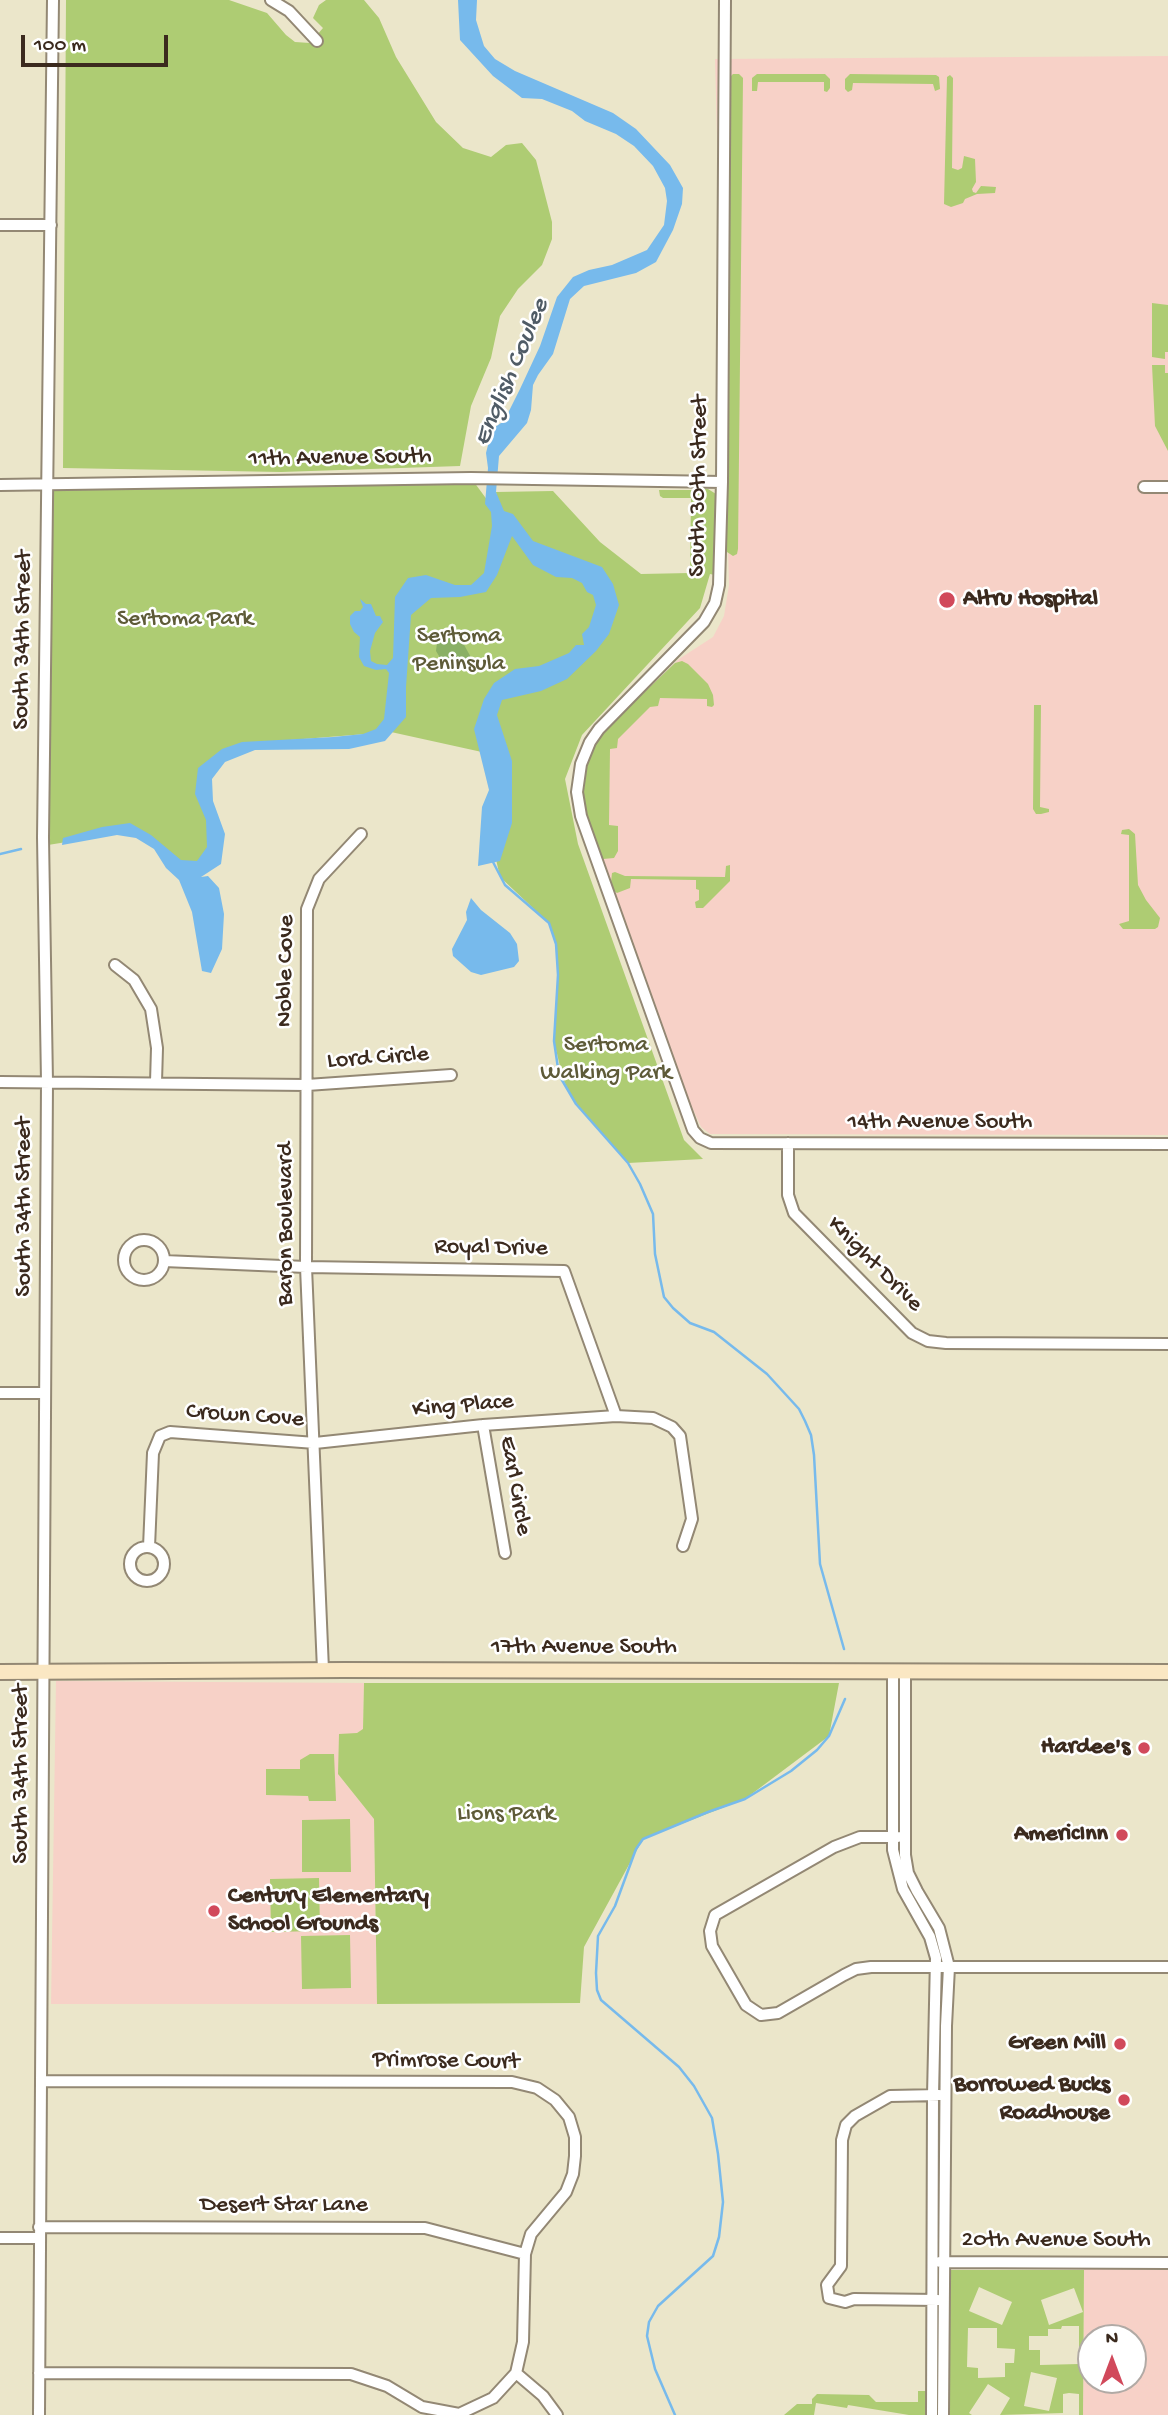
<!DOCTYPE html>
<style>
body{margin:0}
#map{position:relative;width:1168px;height:2415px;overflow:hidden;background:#ebe6ca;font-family:"Gochi Hand",sans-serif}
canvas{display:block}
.north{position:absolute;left:1077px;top:2324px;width:70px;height:70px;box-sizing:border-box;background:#fff;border:2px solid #b1aaa5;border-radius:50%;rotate:0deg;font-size:19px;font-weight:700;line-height:28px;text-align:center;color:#3b2a1e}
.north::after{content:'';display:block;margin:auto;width:24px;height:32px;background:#d1495b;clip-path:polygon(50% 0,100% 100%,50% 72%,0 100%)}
.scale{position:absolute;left:21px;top:35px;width:147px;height:32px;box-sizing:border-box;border:4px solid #3b2a1e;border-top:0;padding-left:9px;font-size:21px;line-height:24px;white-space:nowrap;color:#3b2a1e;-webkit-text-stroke:5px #fff;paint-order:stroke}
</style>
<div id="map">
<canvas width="1168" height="2415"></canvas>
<div class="north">N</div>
<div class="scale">100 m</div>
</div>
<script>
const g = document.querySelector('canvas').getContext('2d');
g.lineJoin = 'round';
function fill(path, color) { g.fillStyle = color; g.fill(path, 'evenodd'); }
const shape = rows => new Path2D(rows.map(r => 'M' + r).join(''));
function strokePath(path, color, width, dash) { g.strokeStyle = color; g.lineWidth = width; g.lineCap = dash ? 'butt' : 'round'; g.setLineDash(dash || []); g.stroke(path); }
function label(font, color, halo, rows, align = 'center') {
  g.font = font + ' "Gochi Hand",sans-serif'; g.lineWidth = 5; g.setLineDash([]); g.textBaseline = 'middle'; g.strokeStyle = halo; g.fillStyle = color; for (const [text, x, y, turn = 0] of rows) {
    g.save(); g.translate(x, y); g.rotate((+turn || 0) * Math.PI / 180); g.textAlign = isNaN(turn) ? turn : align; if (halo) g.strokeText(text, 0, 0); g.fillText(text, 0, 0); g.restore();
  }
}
fill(shape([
 [1168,56,1168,1135,710,1134,701,1127,683,1087,590,827,609,726,679,659,713,637,724,616,729,585,715,59],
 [56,1681,364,1683,363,1730,357,1733,338,1774,374,1819,377,2004,51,2004],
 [1084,2262,1168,2263,1168,2415,1083,2415],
 [1091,2338,1133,2338,1133,2380,1091,2380]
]), '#f7d1c7');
fill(shape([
 [66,0,229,0,267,13,286,35,295,42,310,43,323,28,313,18,319,5,326,0,364,0,379,18,396,57,436,122,463,148,491,157,506,145,522,143,536,160,552,222,552,239,542,265,518,289,500,316,491,358,471,406,460,466,281,472,63,468],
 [733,74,739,74,743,78,738,549,737,554,733,556,727,552,726,546,729,78],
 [757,74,825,74,830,79,830,88,827,92,824,91,824,82,758,82,757,91,752,91,752,78],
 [850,74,936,75,939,77,940,89,935,91,933,84,853,83,852,90,848,92,845,89,845,79],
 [950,75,953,78,952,168,958,170,962,168,964,156,975,159,976,182,972,189,973,192,976,193,981,186,996,187,995,193,977,194,965,199,963,203,951,207,944,204,947,77],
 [1152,303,1168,305,1168,352,1165,352,1165,359,1152,357],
 [1152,365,1165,365,1165,373,1168,373,1168,451,1155,426],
 [471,478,499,516,496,492,553,491,600,542,641,574,690,573,691,498,663,498,660,496,659,490,700,490,701,488,708,489,716,494,715,575,710,574,700,608,582,735,565,779,578,844,684,1140,703,1159,628,1163,573,1100,563,1079,554,1041,558,975,556,944,549,923,500,877,488,824,500,756,391,732,253,743,207,771,217,858,191,874,151,841,122,833,48,845,47,485],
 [682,661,688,664,708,684,713,695,714,705,712,707,707,706,707,699,660,698,658,706,650,707,618,739,617,748,610,749,609,825,618,826,618,851,614,858,603,859,586,812,583,796,588,759,596,742,609,726,675,663],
 [1034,705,1041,705,1040,807,1049,809,1049,812,1041,814,1036,814,1033,809],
 [1129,829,1135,834,1138,885,1146,900,1160,918,1158,927,1155,929,1123,929,1119,924,1129,921,1129,835,1121,834,1122,830],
 [730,865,730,881,703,908,696,908,695,902,699,900,699,890,696,889,696,880,631,879,630,888,617,893,614,891,611,882,612,873,615,872,625,876,725,877,726,866],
 [364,1683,839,1683,829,1736,745,1799,643,1839,584,1947,580,2003,377,2004,374,1819,338,1774,339,1734,357,1733,363,1729],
 [310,1754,334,1754,336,1801,309,1801,308,1796,266,1795,266,1769,300,1769,300,1760],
 [350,1819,351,1872,302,1872,302,1820],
 [319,1878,320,1931,271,1932,270,1879],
 [350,1935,351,1988,302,1989,301,1936],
 [948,2270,1084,2270,1083,2415,1079,2415,1079,2394,1069,2393,1063,2394,1063,2413,1000,2415,1010,2398,988,2384,969,2413,972,2415,947,2415],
 [979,2287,1012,2302,1002,2325,969,2311],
 [1074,2288,1083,2312,1049,2325,1041,2300],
 [1062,2326,1079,2326,1079,2364,1040,2365,1040,2350,1029,2350,1029,2336,1048,2336,1048,2329,1061,2329],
 [968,2328,997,2328,997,2348,1015,2349,1014,2363,1005,2363,1005,2377,978,2378,978,2368,967,2367],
 [1031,2372,1057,2378,1049,2411,1024,2406],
 [918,2391,926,2391,926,2415,909,2415,848,2405,847,2408,816,2403,814,2415,784,2415,797,2404,812,2404,812,2399,817,2394,869,2395,876,2402,918,2402]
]), '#aecc73');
fill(shape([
 [458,634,473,661,463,667,445,666,436,651,437,643,445,637]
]), '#8ab065');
fill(shape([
 [458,0,477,0,476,20,484,46,495,59,515,71,613,113,636,129,670,165,683,188,682,204,673,230,656,262,636,273,584,286,570,299,553,354,538,375,533,385,531,410,527,423,499,456,496,492,504,511,513,514,533,541,602,567,613,584,619,605,609,634,596,651,567,679,541,691,502,700,497,715,512,761,512,823,500,861,478,866,482,807,489,790,474,729,484,699,494,683,515,669,539,666,569,653,576,645,584,645,582,634,589,627,596,605,593,595,587,592,582,583,572,578,556,577,533,565,512,536,497,575,486,592,460,597,431,598,411,615,406,687,406,717,385,741,349,749,255,750,225,762,212,779,213,801,225,834,221,864,201,877,208,876,219,888,224,914,222,949,211,973,202,971,192,912,179,880,166,868,154,849,136,838,117,835,62,845,63,838,102,827,130,823,151,835,181,860,197,861,207,847,206,820,195,794,198,768,222,749,242,742,333,737,363,734,376,729,384,719,389,673,386,669,376,670,364,666,359,657,360,637,354,632,350,624,350,616,355,611,360,611,363,607,360,599,366,604,371,604,376,616,380,616,383,622,375,633,370,651,371,661,377,664,387,665,393,658,395,597,408,578,426,575,455,585,471,585,484,573,492,526,491,512,485,504,488,468,486,453,492,429,504,421,520,389,540,346,557,297,573,277,589,270,612,265,647,250,664,225,667,201,665,188,653,166,634,146,616,134,585,121,572,111,542,99,522,98,493,76,460,40],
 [471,898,481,910,510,933,517,944,519,961,514,967,481,975,471,972,453,956,452,949,467,920,466,912]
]), '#77baec');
strokePath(shape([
 [0,854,21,849],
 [493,862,505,885,549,923,556,944,558,975,554,1041,559,1075,576,1104,628,1163,640,1184,653,1214,655,1254,664,1297,673,1308,690,1323,714,1332,767,1374,799,1409,805,1421,811,1435,814,1455,820,1564,844,1649],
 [675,2415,655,2369,647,2336,649,2322,658,2306,713,2256,719,2237,723,2202,718,2154,712,2118,694,2086,679,2067,601,2000,597,1990,596,1973,598,1936,615,1906,636,1849,643,1839,708,1812,745,1799,791,1771,817,1750,829,1736,845,1699]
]), '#77baec', 2.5);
const street = shape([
 [271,0,289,11,317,41],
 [725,0,722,482,719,585,715,603,704,622,599,729,590,742,581,764,577,792,581,816,693,1130,700,1138,711,1143,1168,1144],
 [0,225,51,225],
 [0,485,471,478,722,482],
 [1144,487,1168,487],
 [115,965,134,980,151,1009,157,1048,156,1082],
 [0,1082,307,1085,451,1075],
 [788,1143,788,1195,794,1213,912,1333,928,1341,946,1343,1168,1344],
 '124 1260a20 20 0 1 1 40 0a20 20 0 1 1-40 0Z',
 [164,1261,306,1267,564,1271,616,1416],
 [0,1393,45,1393],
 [483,1425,505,1553],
 '130 1564a17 17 0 1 1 34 0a17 17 0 1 1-34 0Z',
 [149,1547,153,1453,160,1436,170,1432,315,1443,483,1425,616,1416,653,1418,672,1427,680,1436,692,1519,683,1546],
 [323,1670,306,1267,307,909,319,879,361,834],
 [893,1673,893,1850,903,1889,930,1937,936,1958,933,2095,932,2415],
 [905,1673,905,1855,908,1873,917,1891,939,1928,949,1967,946,2026,943,2415],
 [898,1837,860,1837,834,1847,715,1915,710,1931,712,1946,746,2005,761,2015,778,2013,844,1975,856,1969,871,1967,1168,1967],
 [39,2227,425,2228,525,2254],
 [0,2238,40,2238],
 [940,2262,1168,2263],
 [938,2300,854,2299,845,2302,829,2298,827,2285,841,2266,842,2140,846,2125,855,2116,890,2096,939,2095],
 [39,2373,351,2374,387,2386,422,2407,459,2414,493,2398,516,2373,523,2342,525,2254,531,2234,566,2192,573,2174,575,2156,575,2137,569,2117,555,2100,537,2088,512,2082,41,2081],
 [516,2373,543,2396,557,2415],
 [39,2415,47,1082,43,837,53,0]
]);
const secondary = shape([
 [0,1672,344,1670,1168,1672]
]);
strokePath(street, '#938874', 14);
strokePath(secondary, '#938874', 18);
strokePath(street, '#fff', 10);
strokePath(secondary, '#fae7c3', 14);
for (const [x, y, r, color] of [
 [947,600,9,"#d1495b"],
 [1144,1748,7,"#d1495b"],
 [1122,1835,7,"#d1495b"],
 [214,1911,7,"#d1495b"],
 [1120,2044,7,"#d1495b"],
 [1124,2100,7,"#d1495b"]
]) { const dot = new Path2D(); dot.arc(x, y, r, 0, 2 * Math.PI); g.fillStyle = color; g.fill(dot); strokePath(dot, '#fff', 2.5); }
label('24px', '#3b2a1e', '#fff', [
 ["11th Avenue South",340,459,-1],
 ["South 30th Street",700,486,-89],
 ["South 34th Street",24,640,-89],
 ["Noble Cove",287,971,-89],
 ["Lord Circle",378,1059,-4],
 ["14th Avenue South",940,1123],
 ["South 34th Street",25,1207,-90],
 ["Baron Boulevard",287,1224,-90],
 ["Royal Drive",491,1249,1],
 ["Knight Drive",874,1265,45],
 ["King Place",463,1407,-5],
 ["Crown Cove",245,1417,4],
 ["Earl Circle",514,1486,80],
 ["17th Avenue South",584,1648],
 ["South 34th Street",22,1774,-90],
 ["Primrose Court",446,2062,1],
 ["Desert Star Lane",284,2206],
 ["20th Avenue South",1056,2241]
]);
label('bold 24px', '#3b2a1e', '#fff', [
 ["Altru Hospital",963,600,"left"],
 ["Hardee's",1130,1748],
 ["AmericInn",1108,1835],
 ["Century Elementary",228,1897,"left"],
 ["School Grounds",228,1925,"left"],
 ["Green Mill",1106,2044],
 ["Borrowed Bucks",1110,2086],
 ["Roadhouse",1110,2114]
], 'right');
label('24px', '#5e5b38', '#fff', [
 ["Sertoma Park",185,620],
 ["Sertoma",459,637],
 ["Peninsula",459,665],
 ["Sertoma",606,1046],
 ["Walking Park",606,1074],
 ["Lions Park",506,1815]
]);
label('italic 26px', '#505c66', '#fff', [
 ["English Coulee",513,373,-67]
]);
</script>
